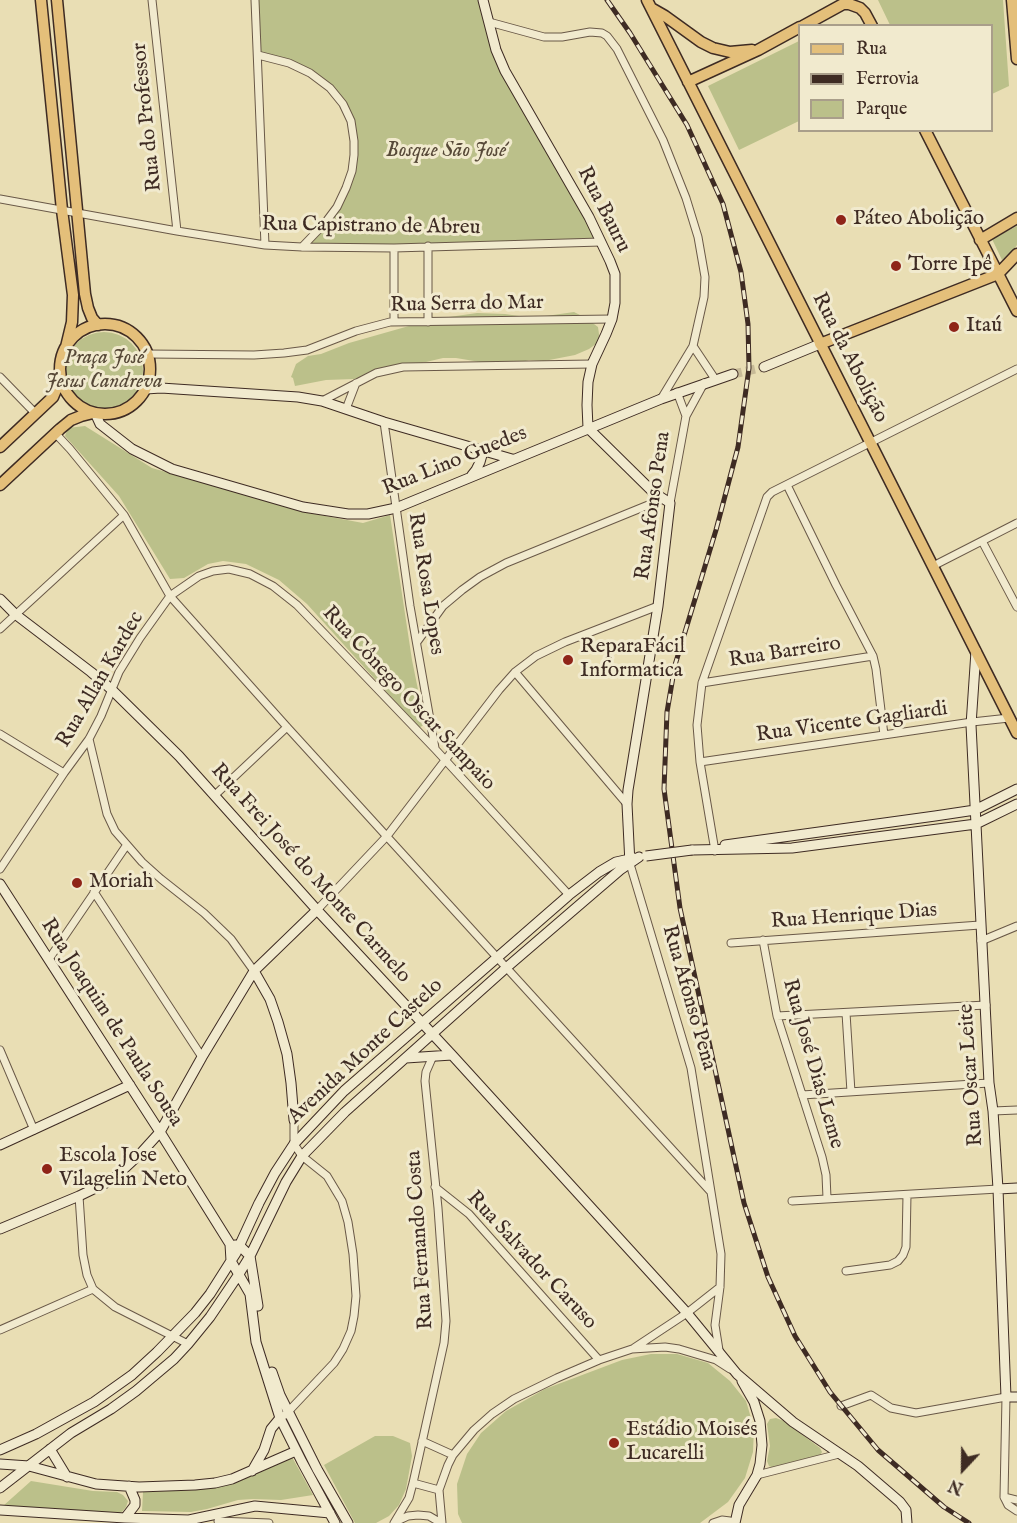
<!DOCTYPE html>
<meta charset="utf-8">
<style>
body{margin:0}
#map{position:relative;width:1017px;height:1523px;overflow:hidden;background:#e9deb4;font-family:"IM FELL English",serif}
canvas{display:block}
.legend{position:absolute;left:798px;top:24px;width:195px;height:108px;box-sizing:border-box;background:#f1eace;border:2px solid #a99e8a;margin:0;padding:8px 10px;list-style:none;font-size:18px;color:#3e2b23}
.legend li{display:flex;align-items:center;gap:12px;height:30px}
.legend b{width:30px;border:2px solid #a99e8a}
.north{position:absolute;left:933px;top:1439px;width:60px;height:60px;-webkit-text-stroke:4px #f1eace;paint-order:stroke;rotate:202deg;font-size:16px;font-weight:700;line-height:24px;text-align:center;color:#3e2b23}
.north::after{content:'';display:block;margin:auto;width:21px;height:27px;background:#3e2b23;clip-path:polygon(50% 0,100% 100%,50% 72%,0 100%)}
</style>
<div id="map">
<canvas width="1017" height="1523"></canvas>
<ul class="legend">
<li><b style="height:8px;background:#e4bf7a"></b>Rua</li>
<li><b style="height:8px;background:#3e2b23"></b>Ferrovia</li>
<li><b style="height:16px;background:#bbc08a"></b>Parque</li>
</ul>
<div class="north">N</div>
</div>
<script>
const g = document.querySelector('canvas').getContext('2d');
g.lineJoin = 'round';
function fill(path, color) { g.fillStyle = color; g.fill(path, 'evenodd'); }
const shape = rows => new Path2D(rows.map(r => 'M' + r).join(''));
function strokePath(path, color, width, dash) { g.strokeStyle = color; g.lineWidth = width; g.lineCap = dash ? 'butt' : 'round'; g.setLineDash(dash || []); g.stroke(path); }
function label(font, color, halo, rows, align = 'center') {
  g.font = font + ' "IM FELL English",serif'; g.lineWidth = 6; g.setLineDash([]); g.textBaseline = 'middle'; g.strokeStyle = halo; g.fillStyle = color; for (const [text, x, y, turn = 0] of rows) {
    g.save(); g.translate(x, y); g.rotate((+turn || 0) * Math.PI / 180); g.textAlign = isNaN(turn) ? turn : align; if (halo) g.strokeText(text, 0, 0); g.fillText(text, 0, 0); g.restore();
  }
}
fill(shape([
 [255,0,483,0,496,50,601,242,302,247,325,223,346,188,354,141,343,104,310,73,258,55],
 [878,0,1003,0,1009,86,992,94,992,26,890,25],
 [799,41,799,121,739,150,708,86],
 [1017,226,1017,245,1011,253,1002,260,992,239],
 [574,312,586,318,598,327,600,341,589,349,575,355,544,361,529,360,516,364,502,362,486,363,456,358,443,358,354,379,326,380,295,386,293,378,291,377,296,364,308,356,321,354,349,343,416,324,449,317,477,313,505,314,519,316,546,316],
 '65 371a39 39 0 1 1 78 0a39 39 0 1 1-78 0Z',
 [85,426,152,468,309,513,363,523,390,515,412,660,425,724,419,728,307,604,279,580,246,564,223,561,208,564,184,578,170,579,119,496,65,436,68,428],
 [651,1354,677,1354,708,1363,730,1381,746,1401,754,1428,753,1452,745,1478,728,1502,700,1523,462,1523,458,1514,457,1484,467,1454,481,1433,506,1411,545,1389,622,1360],
 [776,1418,784,1421,820,1448,822,1452,820,1456,775,1469,769,1466,767,1461,770,1446,767,1424,770,1419],
 [375,1436,393,1436,410,1443,412,1456,406,1489,399,1505,389,1516,376,1523,355,1523,324,1465],
 [292,1457,313,1495,281,1500,253,1499,238,1500,207,1509,191,1512,142,1511,143,1492,197,1490,217,1486],
 [31,1481,93,1491,117,1492,123,1495,128,1501,126,1507,122,1512,115,1515,3,1506]
]), '#bbc08a');
strokePath(shape([
 [733,374,764,367]
]), '#c7ba97', 9, [9, 4.5]);
const street = shape([
 [152,0,177,231],
 [255,0,265,245],
 [489,22,544,37,562,37,590,32,602,33,607,36,617,49,663,140,686,198,698,237,705,277,704,297,693,346,661,399],
 [258,55,289,63,310,73,330,88,343,104,351,121,354,141,354,155,352,171,346,188,337,207,325,223,302,247],
 [0,199,177,231,265,245,302,247,394,248,601,242],
 [394,248,394,322],
 [428,322,428,246],
 [693,346,715,379],
 [148,354,254,355,284,353,307,350,356,331,390,322,612,319],
 [0,377,36,414],
 [677,392,686,416],
 [322,401,376,373,403,367,592,364],
 [346,409,356,383],
 [384,422,410,606,435,748],
 [55,433,70,449,124,515,170,596,287,727,710,1191],
 [787,485,836,585,873,656,876,669,884,735],
 [670,503,686,416,704,383],
 [982,541,1017,607],
 [933,566,1017,523],
 [0,629,124,515],
 [417,642,443,606,462,590,480,577,506,563,663,499],
 [515,672,627,804],
 [702,683,873,656],
 [0,734,64,773],
 [89,739,107,814,115,831,142,862,161,879,204,913,231,939,254,971],
 [700,762,972,722,1009,718],
 [215,795,287,727],
 [715,851,700,762,697,725,702,683,767,497,772,492,1017,369],
 [630,864,691,1068,721,1254,720,1287,715,1325,719,1350],
 [0,869,64,773,89,739,101,716,119,672,140,638,170,596,199,576,213,571,229,569,250,574,273,586,297,605,436,750,569,895],
 [94,892,202,1057],
 [317,910,387,836,499,690,515,672,536,656,565,642,658,606],
 [763,940,777,1016,822,1157,826,1175,827,1198],
 [981,941,1017,926],
 [731,943,980,925],
 [49,959,126,846],
 [846,1013,851,1092],
 [777,1016,986,1005],
 [0,1050,34,1130],
 [802,1095,989,1083],
 [993,1111,1017,1110],
 [435,1187,469,1214,599,1360],
 [79,1196,83,1255,87,1275,93,1289,115,1307,188,1344],
 [792,1201,998,1189],
 [846,1271,890,1265,898,1261,903,1255,906,1247,907,1195],
 [0,1330,93,1289],
 [634,1348,687,1313,720,1287],
 [841,1406,871,1395,891,1408,916,1413,1006,1397,1004,1497,1008,1505,1017,1511],
 [285,1415,334,1363,343,1349,351,1331,354,1316,356,1296,353,1254,348,1222,342,1201,327,1176,302,1156,294,1144,294,1120],
 [422,1441,453,1455],
 [757,1475,839,1454],
 [413,1483,439,1490],
 [1004,1497,1017,1500],
 [218,1521,269,1523],
 [395,1522,408,1516,418,1515,429,1516,441,1523],
 [394,1523,409,1498,413,1483,444,1343,446,1321,438,1208,425,1081,426,1072,433,1056],
 [442,1523,439,1490,448,1465,453,1455,474,1430,492,1414,514,1399,557,1378,599,1360,632,1349,665,1347,679,1349,716,1360,730,1369],
 [713,1523,722,1520,730,1521,734,1523]
]);
const secondary = shape([
 [483,0,496,50,505,71,589,217,610,261,615,274,615,303,612,319,606,334,592,364,588,382,587,405,588,428,653,492,670,503,658,606,628,790,627,804,630,864],
 [764,367,820,344],
 [146,389,161,388,298,397,322,401,384,422,512,459],
 [95,413,100,424,132,449,172,469,303,507,348,514,368,514,396,508,661,399,733,374],
 [472,475,476,470,480,462,482,455,480,450],
 [0,599,15,614,91,672,111,689,179,756,317,910,452,1055,687,1313,737,1374,793,1422,858,1466,900,1502,906,1510,907,1523],
 [976,651,971,725,989,1083,993,1111,998,1189,1006,1397,1017,1397],
 [725,845,935,816,975,810,1017,789],
 [692,850,792,848,976,824,1017,804],
 [0,884,160,1132,230,1244,231,1261,250,1294,256,1342,280,1418,302,1462,335,1523],
 [254,971,270,999,278,1022,287,1054,291,1083,294,1120],
 [406,1058,452,1055],
 [0,1145,130,1085],
 [998,1189,1017,1188],
 [0,1229,79,1196,112,1180,141,1153,160,1132,202,1057,254,971,317,910],
 [235,1245,240,1246,250,1256,258,1306],
 [272,1372,280,1395,317,1469,348,1523],
 [50,1449,67,1477],
 [0,1450,36,1434,94,1402,132,1375,157,1352,195,1313,210,1294,236,1253,259,1203,275,1173,294,1144,344,1091,569,895,599,872,616,862,634,858],
 [0,1464,29,1466,96,1484,139,1487,195,1485,215,1483,232,1479,296,1451],
 [252,1471,264,1450,271,1429,280,1418],
 [0,1488,71,1433,111,1409,136,1391,174,1359,188,1344,210,1317,239,1274,250,1256,286,1182,302,1156,345,1112,506,968,620,870,639,857],
 [0,1510,125,1518,189,1520,255,1506,330,1513],
 [125,1518,135,1505,135,1500,129,1486],
 [735,1523,739,1505,757,1475,760,1464,762,1445,760,1421,754,1402,742,1381]
]);
const primary = shape([
 [41,0,62,210,73,295,72,322,66,347],
 [57,0,85,294,88,308,92,318,98,325],
 [647,0,1017,733],
 [1012,0,1017,59],
 [651,8,665,16,701,42,713,48,730,52,752,50],
 [803,26,843,4,849,4,860,8,865,13,872,26],
 [688,82,758,50,800,27],
 [925,130,1017,311],
 [980,240,1017,218],
 '60 369a45 45 0 1 1 90 0a45 45 0 1 1-90 0Z',
 [820,344,998,274,1017,254],
 [0,447,53,397,61,378],
 [0,485,60,429,71,420,81,416,93,413]
]);
strokePath(street, '#695847', 9);
strokePath(secondary, '#3e2b23', 11);
strokePath(primary, '#3e2b23', 13);
strokePath(street, '#f1eace', 7);
strokePath(secondary, '#f1eace', 9);
strokePath(primary, '#e4bf7a', 10);
const rail = shape([
 [607,0,630,33,687,125,723,204,741,272,748,324,749,368,738,447,716,530,675,665,667,712,664,789,680,908,744,1203,768,1277,795,1336,830,1392,878,1450,944,1507,969,1523]
]);
strokePath(rail, '#3e2b23', 5);
strokePath(rail, '#f1eace', 3, [9]);
const secondaryBridge = shape([
 [646,856,692,850]
]);
strokePath(secondaryBridge, '#3e2b23', 11, []);
strokePath(secondaryBridge, '#f1eace', 9);
for (const [x, y, r, color] of [
 [841,220,6,"#8f2418"],
 [896,266,6,"#8f2418"],
 [954,327,6,"#8f2418"],
 [568,660,6,"#8f2418"],
 [77,883,6,"#8f2418"],
 [47,1169,6,"#8f2418"],
 [614,1443,6,"#8f2418"]
]) { const dot = new Path2D(); dot.arc(x, y, r, 0, 2 * Math.PI); g.fillStyle = color; g.fill(dot); strokePath(dot, '#f1eace', 2); }
label('21px', '#3e2b23', '#f1eace', [
 ["Rua do Professor",148,117,-96],
 ["Rua Bauru",603,210,63],
 ["Rua Capistrano de Abreu",371,227,1],
 ["Rua Serra do Mar",467,305,-1],
 ["Rua da Abolição",849,358,63],
 ["Rua Lino Guedes",455,462,-22],
 ["Rua Afonso Pena",654,506,-82],
 ["Rua Rosa Lopes",425,584,81],
 ["Rua Barreiro",785,653,-9],
 ["Rua Allan Kardec",101,680,-60],
 ["Rua Cônego Oscar Sampaio",408,699,47],
 ["Rua Vicente Gagliardi",852,723,-8],
 ["Rua Frei José do Monte Carmelo",310,874,48],
 ["Rua Henrique Dias",854,917,-4],
 ["Rua Afonso Pena",688,998,74],
 ["Rua Joaquim de Paula Sousa",111,1023,57],
 ["Avenida Monte Castelo",366,1052,-43],
 ["Rua José Dias Leme",812,1064,74],
 ["Rua Oscar Leite",972,1075,-94],
 ["Rua Fernando Costa",421,1240,-94],
 ["Rua Salvador Caruso",531,1261,47]
]);
label('italic 21px', '#574938', '#f1eace', [
 ["Bosque São José",446,152],
 ["Praça José",104,359],
 ["Jesus Candreva",104,383]
]);
label('21px', '#3e2b23', '#f1eace', [
 ["Páteo Abolição",853,220],
 ["Torre Ipê",908,266],
 ["Itaú",966,327],
 ["ReparaFácil",580,648],
 ["Informatica",580,672],
 ["Moriah",89,883],
 ["Escola Jose",59,1157],
 ["Vilagelin Neto",59,1181],
 ["Estádio Moisés",626,1431],
 ["Lucarelli",626,1455]
], 'left');
</script>
